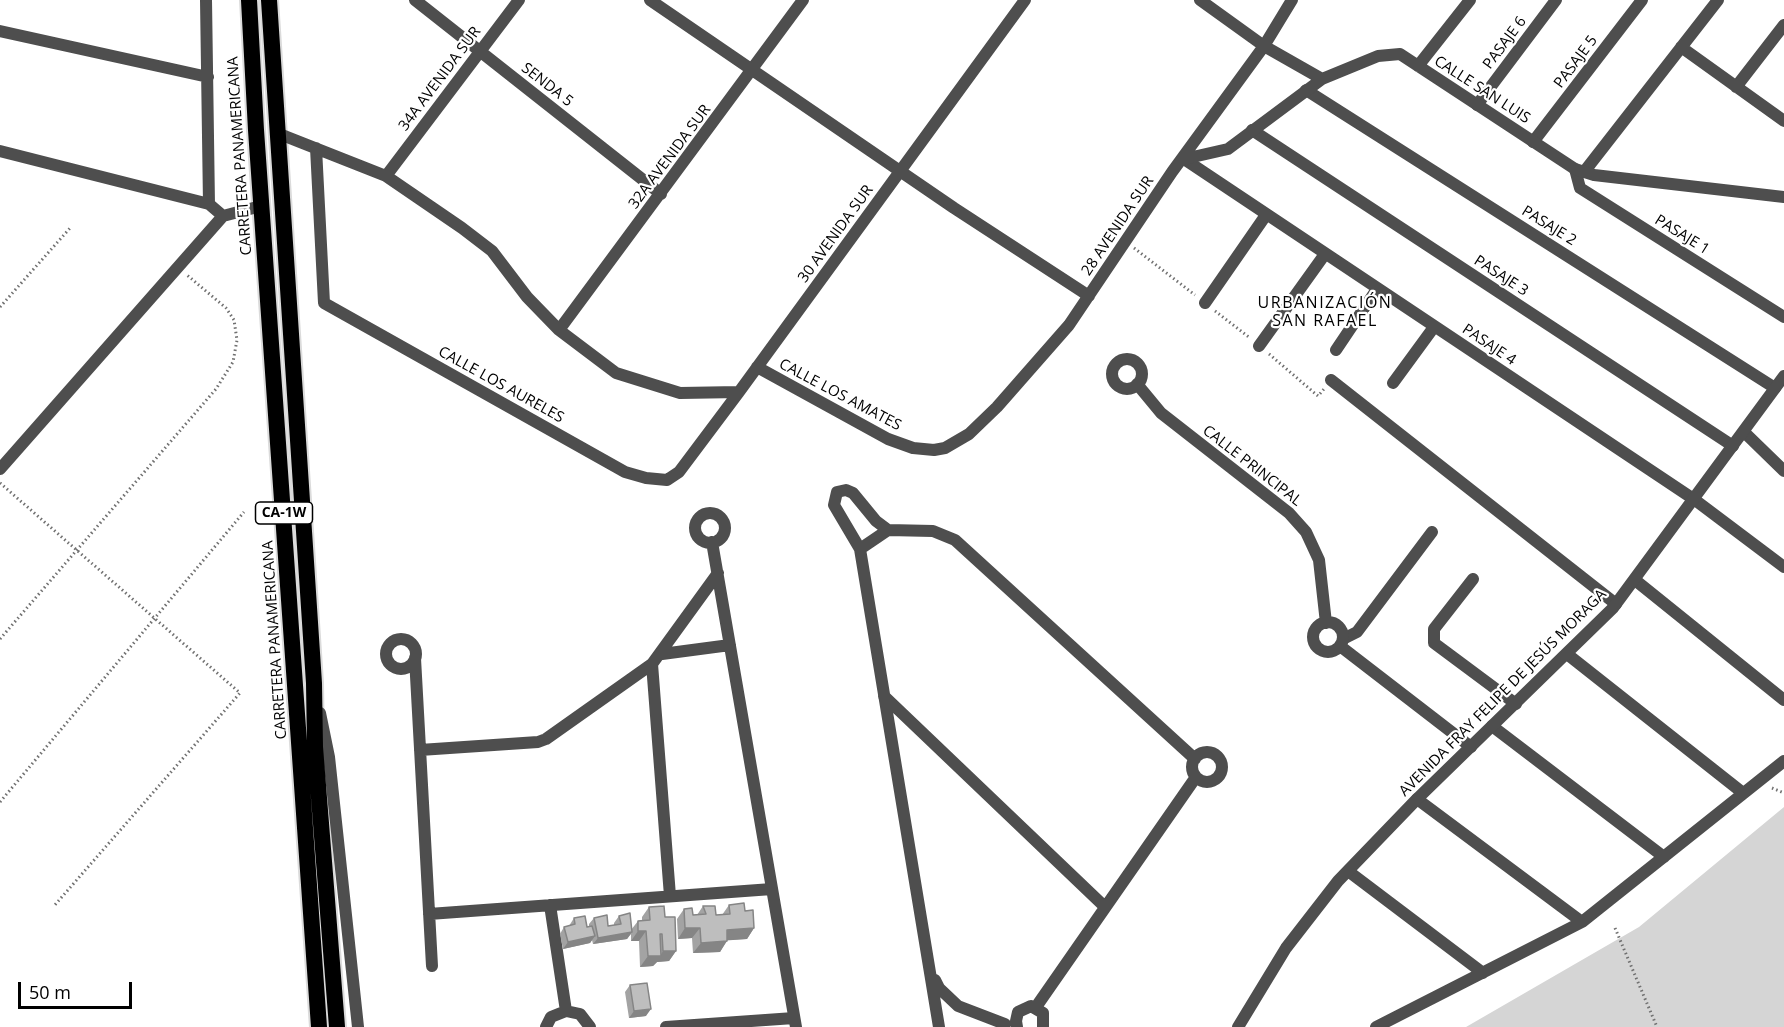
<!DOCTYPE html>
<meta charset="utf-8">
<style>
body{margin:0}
#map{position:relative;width:1784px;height:1027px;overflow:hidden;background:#fff;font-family:"Open Sans",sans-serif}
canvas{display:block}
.scale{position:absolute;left:18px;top:982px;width:114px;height:27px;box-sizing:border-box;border:3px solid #000;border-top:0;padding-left:8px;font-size:18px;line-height:21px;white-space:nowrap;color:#000;-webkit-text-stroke:4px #fff;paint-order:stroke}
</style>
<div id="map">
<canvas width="1784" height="1027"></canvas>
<div class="scale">50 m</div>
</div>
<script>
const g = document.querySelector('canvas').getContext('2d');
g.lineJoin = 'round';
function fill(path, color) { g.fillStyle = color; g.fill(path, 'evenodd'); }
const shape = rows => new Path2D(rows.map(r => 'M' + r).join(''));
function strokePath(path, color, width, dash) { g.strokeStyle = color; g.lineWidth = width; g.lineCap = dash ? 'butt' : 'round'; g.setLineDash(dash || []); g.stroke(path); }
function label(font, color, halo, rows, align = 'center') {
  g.font = font + ' "Open Sans",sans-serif'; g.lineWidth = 4.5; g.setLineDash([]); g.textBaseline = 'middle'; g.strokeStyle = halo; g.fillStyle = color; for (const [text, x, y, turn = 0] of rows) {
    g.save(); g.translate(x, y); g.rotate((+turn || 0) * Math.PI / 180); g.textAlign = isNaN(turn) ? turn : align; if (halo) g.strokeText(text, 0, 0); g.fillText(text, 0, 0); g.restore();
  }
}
fill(shape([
 [1784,807,1784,1027,1466,1027,1639,927]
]), '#d5d5d5');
const trunk = shape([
 [249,0,256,130,319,1027],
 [269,0,314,683,315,747,337,1027]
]);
strokePath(trunk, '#dbdbdb', 20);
strokePath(shape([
 [1134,248,1195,295],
 [0,307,71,227],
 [1215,311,1250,338],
 [1269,354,1318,396,1324,389],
 [0,483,240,693,54,906],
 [0,639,216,389,233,362,237,340,234,320,226,308,187,275],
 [1772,788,1784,793],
 [0,802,244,512],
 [1615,928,1657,1027]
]), '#707070', 3, [1.5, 3]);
strokePath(shape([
 [1681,47,1784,121],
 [1736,87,1784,25],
 [1306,90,1775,388],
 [1477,105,1556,0],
 [1252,130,1733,446],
 [1533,142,1642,0],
 [1184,159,1695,500],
 [1575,169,1580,188,1784,317],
 [1584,172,1718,0],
 [1205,303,1266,215],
 [1259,346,1325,254],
 [1336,350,1377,289],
 [1393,383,1434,327],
 [1744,432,1784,471],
 [1343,639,1357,632,1432,532]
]), '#4e4e4e', 12);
strokePath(shape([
 [206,0,209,204,223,216],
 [415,0,661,194],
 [650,0,954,208,1089,296],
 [1200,0,1264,46,1322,79],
 [0,31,208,77],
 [1418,66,1470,0],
 [277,133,386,176,462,228,492,251,527,297,559,330,616,373,680,393,739,392],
 [316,148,324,303,625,472,646,478,667,480,679,472,739,392,1025,0],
 [0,151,209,204],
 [1184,159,1228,149,1322,79,1378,56,1400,54,1575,169,1594,175,1784,197],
 [386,176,519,0],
 [559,330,803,0],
 '1112 374a15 15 0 1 1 30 0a15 15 0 1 1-30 0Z',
 [757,367,888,439,913,448,934,450,945,448,969,434,997,407,1069,325,1172,172,1264,46,1292,0],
 [1331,380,1616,604],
 [1137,384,1161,413,1289,513,1306,532,1319,560,1326,623],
 [0,469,223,216,261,206],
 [1695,500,1784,567],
 '695 528a15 15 0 1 1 30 0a15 15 0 1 1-30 0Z',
 [712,542,796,1027],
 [860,549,834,505,837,492,846,490,853,493,876,521,888,530],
 [1473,579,1434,629,1434,643,1516,704],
 [1635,580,1784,700],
 '1313 637a15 15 0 1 1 30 0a15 15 0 1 1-30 0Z',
 '386 654a15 15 0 1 1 30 0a15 15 0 1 1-30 0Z',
 [1340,646,1471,747],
 [662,654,730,645],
 [1567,654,1743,793],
 [415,658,432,966],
 [652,664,670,896],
 [884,696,1105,907],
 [320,713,329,757,358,1027],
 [1492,726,1664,857],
 [420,750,538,742,546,739,652,664,718,573],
 '1192 767a15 15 0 1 1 30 0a15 15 0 1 1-30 0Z',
 [1417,799,1582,922],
 [1348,871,1483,973],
 [550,905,566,1011],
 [429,914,772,889],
 [935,980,939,988,958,1006,1005,1024],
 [1036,1007,1196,777],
 [546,1027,551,1017,566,1011,580,1014,590,1027],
 [666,1027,794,1018],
 [939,1027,860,549,888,530,933,531,955,540,1195,759],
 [1017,1027,1016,1021,1018,1012,1031,1006,1043,1013,1043,1027],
 [1376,1027,1582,922,1784,761]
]), '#4e4e4e', 12);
strokePath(shape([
 [1238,1027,1286,948,1338,881,1417,799,1613,608,1784,376]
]), '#4e4e4e', 12);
strokePath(trunk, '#000', 16);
fill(shape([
 [729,905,745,911,754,928,747,939,727,940,720,952,693,953,692,938,678,939,677,919,684,909,693,915,697,915,703,906,716,915,722,915],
 [649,907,665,917,676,951,669,961,657,962,653,966,640,967,639,941,631,941,631,934,627,939,593,944,592,940,590,943,563,949,560,934,564,927,569,926,574,918,587,927,589,926,589,924,594,918,608,926,614,925,614,923,619,916,631,930,638,921,642,920,642,917],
 [630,985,646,1016,629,1018,625,992]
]), '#a3a3a3');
fill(shape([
 [685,928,700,928,692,938,678,939],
 [754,928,747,939,719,941,727,930],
 [638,931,646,931,639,941,631,941],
 [632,932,627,939,593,944,598,938],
 [595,936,590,943,563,949,568,942],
 [727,941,720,952,693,953,701,943],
 [663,951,676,951,669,961,657,962,653,966,640,967,648,956,660,956],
 [651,1009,646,1016,629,1018,634,1011]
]), '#858585');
const building = shape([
 [744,903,745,911,753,910,754,928,727,930,727,941,701,943,700,928,685,928,684,909,692,908,693,915,706,914,703,906,715,906,716,915,730,914,729,905,744,903],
 [664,906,665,917,675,917,676,951,663,951,662,934,660,934,661,956,648,956,646,931,638,931,638,921,650,920,649,907,664,906],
 [630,913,632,932,598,938,594,918,607,915,608,926,621,924,619,916,630,913],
 [585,916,587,927,592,926,595,936,568,942,564,927,575,924,574,918,585,916],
 [647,983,651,1009,634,1011,630,985,647,983]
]);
fill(building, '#bebebe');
strokePath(building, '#858585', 1.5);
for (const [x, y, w] of [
 [284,513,57]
]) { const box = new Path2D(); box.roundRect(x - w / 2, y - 11, w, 22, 4.5); g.fillStyle = '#fff'; g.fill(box); strokePath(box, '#000', 1.5); }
label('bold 14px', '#000', null, [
 ["CA-1W",284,513]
]);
label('15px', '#000', '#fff', [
 ["PASAJE 6",1505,43,-53],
 ["PASAJE 5",1576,62,-53],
 ["34A AVENIDA SUR",440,79,-53],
 ["SENDA 5",547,85,38],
 ["CALLE SAN LUIS",1482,90,33],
 ["CARRETERA PANAMERICANA",240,156,-94],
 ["32A AVENIDA SUR",670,157,-53],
 ["28 AVENIDA SUR",1118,226,-56],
 ["PASAJE 2",1549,226,32],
 ["30 AVENIDA SUR",836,234,-54],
 ["PASAJE 1",1682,235,32],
 ["PASAJE 3",1501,276,33],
 ["PASAJE 4",1489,345,34],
 ["CALLE LOS AURELES",501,385,29],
 ["CALLE LOS AMATES",840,395,28],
 ["CALLE PRINCIPAL",1252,466,38],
 ["CARRETERA PANAMERICANA",275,640,-94],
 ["AVENIDA FRAY FELIPE DE JESÚS MORAGA",1503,693,-45]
]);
g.letterSpacing = '1.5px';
label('16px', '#000', '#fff', [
 ["URBANIZACIÓN",1325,303],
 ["SAN RAFAEL",1325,321]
]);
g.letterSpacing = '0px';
</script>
